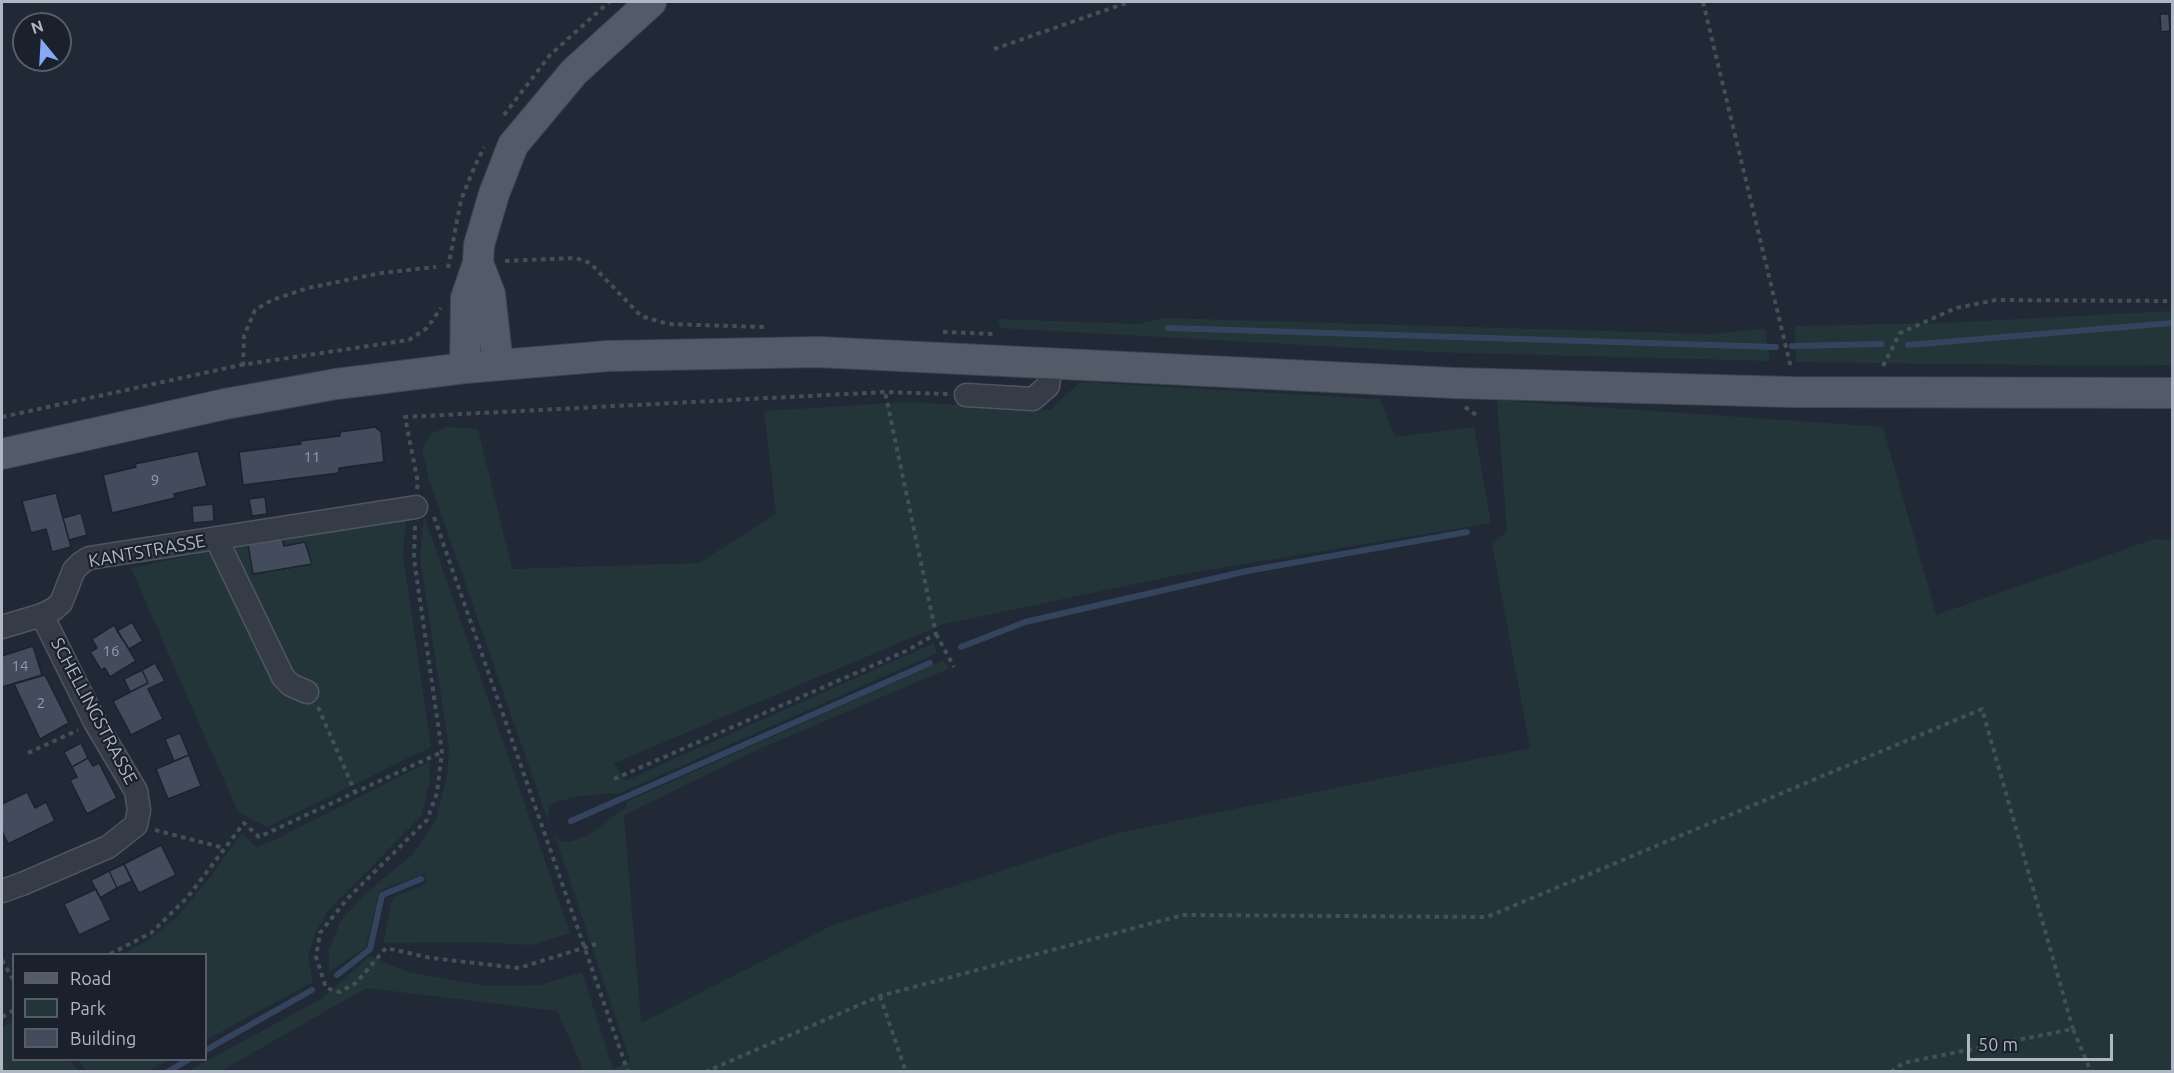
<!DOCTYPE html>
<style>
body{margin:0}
#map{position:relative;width:2174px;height:1073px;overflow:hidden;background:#212937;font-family:Ubuntu,sans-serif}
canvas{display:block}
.frame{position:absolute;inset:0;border:3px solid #afb6c4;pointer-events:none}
.legend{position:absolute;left:12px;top:953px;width:195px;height:108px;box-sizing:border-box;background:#1a212c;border:2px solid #565d69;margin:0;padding:8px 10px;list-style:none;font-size:18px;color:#afb6c4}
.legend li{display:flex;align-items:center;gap:12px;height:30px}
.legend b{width:30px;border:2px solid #565d69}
.north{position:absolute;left:12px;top:12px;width:60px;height:60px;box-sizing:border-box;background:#1a212c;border:2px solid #565d69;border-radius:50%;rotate:342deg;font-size:16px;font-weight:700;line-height:24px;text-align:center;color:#afb6c4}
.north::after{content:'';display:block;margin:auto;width:21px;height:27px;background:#85a9f4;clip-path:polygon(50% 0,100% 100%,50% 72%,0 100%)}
.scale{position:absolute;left:1967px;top:1034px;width:146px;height:27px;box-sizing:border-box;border:3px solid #afb6c4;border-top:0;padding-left:8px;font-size:18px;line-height:21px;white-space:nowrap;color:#afb6c4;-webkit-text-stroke:4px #1a212c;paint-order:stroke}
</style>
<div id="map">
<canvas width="2174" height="1073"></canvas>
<div class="frame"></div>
<ul class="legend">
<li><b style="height:8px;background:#535a68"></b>Road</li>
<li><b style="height:16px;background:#233538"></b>Park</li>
<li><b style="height:16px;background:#424c5c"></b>Building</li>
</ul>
<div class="north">N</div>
<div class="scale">50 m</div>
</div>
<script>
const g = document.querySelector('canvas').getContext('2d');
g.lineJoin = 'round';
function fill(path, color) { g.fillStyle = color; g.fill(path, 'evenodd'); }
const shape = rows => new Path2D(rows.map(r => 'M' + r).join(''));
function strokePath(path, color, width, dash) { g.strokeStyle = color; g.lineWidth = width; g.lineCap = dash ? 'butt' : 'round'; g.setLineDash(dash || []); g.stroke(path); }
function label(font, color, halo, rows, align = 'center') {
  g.font = font + ' Ubuntu,sans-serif'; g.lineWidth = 4.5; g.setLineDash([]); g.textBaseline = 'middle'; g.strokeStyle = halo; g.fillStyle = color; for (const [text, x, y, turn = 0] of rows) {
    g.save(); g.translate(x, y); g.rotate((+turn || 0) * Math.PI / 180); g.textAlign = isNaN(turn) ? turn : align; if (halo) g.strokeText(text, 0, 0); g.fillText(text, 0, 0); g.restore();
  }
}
fill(shape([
 [2172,311,2172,365,2107,366,1796,362,1795,326,1945,323],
 [1164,318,1708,334,1765,329,1770,361,1430,352,1000,328,998,319,1138,324],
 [1080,382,1380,399,1395,437,1474,427,1491,523,1178,575,944,624,614,763,625,781,934,643,937,653,620,793,580,796,559,801,549,807,548,821,429,479,422,450,430,434,448,427,478,429,512,569,699,563,776,514,764,411,909,402,1050,410],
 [1497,400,1883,427,1936,615,2154,539,2172,540,2172,1071,580,1072,583,1069,557,1011,366,988,221,1071,188,1071,323,998,370,956,408,972,486,986,540,985,582,972,613,1069,630,1061,554,833,560,841,569,842,587,836,626,807,626,802,942,661,950,668,759,749,624,815,641,1023,833,925,1118,833,1530,748,1492,544,1507,531],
 [424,516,570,933,532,945,476,942,383,943,393,897,426,884,424,874,379,891,366,947,329,972,329,950,341,920,364,895,414,853,436,820,447,776,449,748,420,558],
 [406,518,403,555,431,747,267,827,238,812,131,568,248,544],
 [429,762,430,782,421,816,328,911,315,933,308,958,313,982,206,1040,206,954,123,954,150,939,178,916,212,875,242,833,256,847,270,842],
 [13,1021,14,1060,69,1060,79,1071,2,1071,2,1027],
 [78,1060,169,1060,146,1072,87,1071]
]), '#233538');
strokePath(shape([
 [1168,328,1776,347],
 [1908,345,2172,323],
 [1792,346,1882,344],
 [961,647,1025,622,1247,571,1467,532],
 [571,821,930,663],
 [337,975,370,949,382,895,421,879],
 [206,1050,312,990],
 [167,1072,188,1060]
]), '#35445e', 6);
const building = shape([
 [2160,14,2169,14,2170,31,2161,32,2160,14],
 [375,427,381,432,384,462,339,468,339,473,243,485,239,452,301,444,300,441,340,436,340,432,375,427],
 [198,451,207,486,174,494,175,498,112,513,103,475,136,467,135,464,198,451],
 [56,493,71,547,52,552,46,529,31,533,22,501,56,493],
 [265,497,267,514,252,516,249,499,265,497],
 [213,504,214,521,193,523,192,506,213,504],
 [81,513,87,535,69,540,63,518,81,513],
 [282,538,284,546,305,542,312,564,253,574,248,544,282,538],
 [132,622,143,641,129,649,117,631,132,622],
 [114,625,136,661,110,677,105,668,101,670,90,652,97,648,92,639,114,625],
 [33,646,42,675,2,687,2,656,33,646],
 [155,663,165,681,148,689,163,719,131,735,113,701,148,683,142,670,155,663],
 [142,670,148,683,130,692,124,679,142,670],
 [45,675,69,723,40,739,14,684,45,675],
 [180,733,189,755,174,761,165,739,180,733],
 [81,743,88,758,72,767,64,752,81,743],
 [189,755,201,786,168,799,156,769,189,755],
 [88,758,93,766,99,763,117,798,87,814,70,780,77,777,72,767,88,758],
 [27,792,35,808,46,802,55,821,8,844,2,831,2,804,27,792],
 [161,845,176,875,139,893,124,864,161,845],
 [124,864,132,881,117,888,109,871,124,864],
 [109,871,117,888,100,898,91,880,109,871],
 [96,889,111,920,79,935,64,904,96,889]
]);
fill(building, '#424c5c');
strokePath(building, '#1c232e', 1.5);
const minor = shape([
 [966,395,1033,399,1048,386,1051,363],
 [216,538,283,677,291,685,307,692],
 [2,627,42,615,54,609,61,603,74,570,81,563,89,558,416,507],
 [2,891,22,884,108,847,136,825,139,810,136,791,95,722,42,615]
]);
const major = shape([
 [478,263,490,294,498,365],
 [465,368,466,298,478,263,479,245,494,194,513,145,574,72,651,2],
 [2,454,225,404,336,384,465,368,608,356,818,352,1454,383,1791,392,2172,393]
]);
strokePath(minor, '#4f5662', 25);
strokePath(major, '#3e4551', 32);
strokePath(shape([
 [1703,2,1791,368],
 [994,49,1129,2],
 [504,115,550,55,609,2],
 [505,261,576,258,590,263,641,316,668,324,764,327],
 [448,268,461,200,474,168,484,147],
 [943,332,995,334],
 [243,366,244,336,255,310,272,300,308,288,381,273,436,267],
 [1883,366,1900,333,1956,308,1996,300,2172,301],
 [1465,407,1479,417],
 [2,417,241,365,409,340,427,328,441,308],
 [417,489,418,483,405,417,885,392,948,394],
 [434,517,628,1072],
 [415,526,414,559,442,752,437,793,427,820,347,899,320,933,316,957,326,988,340,992,356,983,386,948,431,958,519,968,596,944],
 [936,634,954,667],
 [318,707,355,792],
 [28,753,78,730],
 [614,779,906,651,936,634,885,392],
 [155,830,224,848],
 [110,954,151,933,187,898,244,823,259,837,442,752],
 [2,960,14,981],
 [880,996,906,1072],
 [2,1017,14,1010],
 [705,1072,880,996,1183,915,1487,917,1982,709,2073,1029],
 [1891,1072,1903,1063,2073,1029,2091,1072]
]), '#415256', 4, [4.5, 4.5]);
strokePath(minor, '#353c48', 22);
strokePath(major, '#535a68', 30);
label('15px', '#949caa', null, [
 ["11",312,457],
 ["9",155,480],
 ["16",111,651],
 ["14",20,666],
 ["2",41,703]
]);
label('18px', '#afb6c4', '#1a212c', [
 ["KANTSTRASSE",147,551,-10],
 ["SCHELLINGSTRASSE",94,711,62]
]);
</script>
